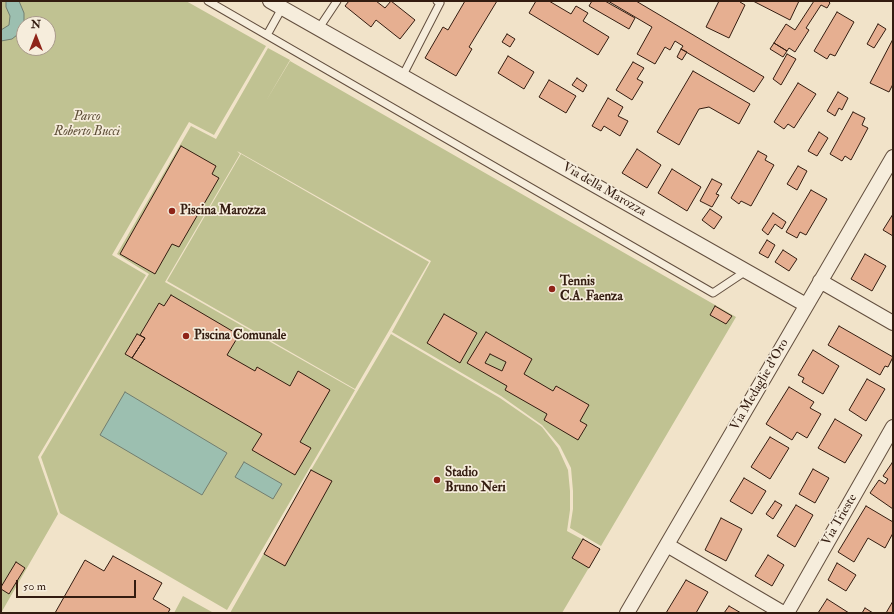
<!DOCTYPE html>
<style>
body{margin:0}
#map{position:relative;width:894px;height:614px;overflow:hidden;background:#f1e3c9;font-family:"IM FELL Double Pica",serif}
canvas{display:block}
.frame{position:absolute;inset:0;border:2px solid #331c10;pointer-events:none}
.north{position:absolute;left:16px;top:16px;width:40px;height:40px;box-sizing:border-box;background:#f6eddc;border:1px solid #a8998a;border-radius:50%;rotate:0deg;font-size:11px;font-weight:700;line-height:16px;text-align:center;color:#331c10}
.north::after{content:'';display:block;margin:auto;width:14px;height:18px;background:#8f2418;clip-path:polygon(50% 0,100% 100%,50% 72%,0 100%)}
.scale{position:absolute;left:16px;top:580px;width:120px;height:18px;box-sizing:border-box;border:2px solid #331c10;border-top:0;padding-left:5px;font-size:12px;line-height:14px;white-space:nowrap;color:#331c10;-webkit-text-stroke:3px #f6eddc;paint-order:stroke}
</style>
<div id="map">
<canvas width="894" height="614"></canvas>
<div class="frame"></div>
<div class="north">N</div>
<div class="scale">50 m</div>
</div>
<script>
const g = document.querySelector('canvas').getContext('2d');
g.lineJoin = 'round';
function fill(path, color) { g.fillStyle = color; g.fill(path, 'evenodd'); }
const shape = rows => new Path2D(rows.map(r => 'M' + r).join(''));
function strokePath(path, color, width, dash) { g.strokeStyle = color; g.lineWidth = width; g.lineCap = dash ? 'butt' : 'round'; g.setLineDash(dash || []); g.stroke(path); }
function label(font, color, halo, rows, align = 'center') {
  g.font = font + ' "IM FELL Double Pica",serif'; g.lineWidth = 3.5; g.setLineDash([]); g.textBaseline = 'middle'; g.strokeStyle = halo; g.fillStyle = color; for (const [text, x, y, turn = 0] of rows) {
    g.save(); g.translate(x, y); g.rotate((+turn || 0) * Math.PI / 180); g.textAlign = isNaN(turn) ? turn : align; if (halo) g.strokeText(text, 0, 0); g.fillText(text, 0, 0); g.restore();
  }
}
fill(shape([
 [1,1,186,1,266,46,214,135,189,122,112,255,146,275,38,457,58,514,1,613],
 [24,24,48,24,48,48,24,48],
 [268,48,290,60,266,101,290,61,736,317,601,546,570,528,573,509,573,491,571,468,560,446,542,425,501,396,392,332,431,261,237,151,240,154,165,282,355,390,227,610,60,513,41,457,149,274,117,254,191,126,216,139],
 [241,154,429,262,355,389,167,281],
 [391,334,500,398,542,427,558,448,568,470,570,491,570,510,567,531,600,549,562,613,230,613,311,470],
 [183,596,212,612,212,613,174,613]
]), '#c0c292');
const water = shape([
 [6,1,19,1,24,13,24,21,22,31,12,39,1,41,1,30,9,25,10,16,6,7,6,1],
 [125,392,227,453,202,495,100,435,125,392],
 [244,462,282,484,273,499,235,477,244,462]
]);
fill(water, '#9cbfb0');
strokePath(water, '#727e70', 1);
const building = shape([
 [349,1,376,1,385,8,391,1,415,20,400,39,376,20,371,27,345,6,349,1],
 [465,1,497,1,469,47,472,49,456,76,425,58,443,27,448,30,465,1],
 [536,1,549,1,571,14,576,6,588,13,583,21,609,37,598,55,529,13,536,1],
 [592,1,605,1,635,18,629,29,589,6,592,1],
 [608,1,636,1,764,77,754,92,681,49,683,46,675,41,670,50,665,47,655,64,637,54,652,27,608,1],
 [719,1,741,1,740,2,745,5,729,38,706,27,719,1],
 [753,1,799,1,790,20,753,1],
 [814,1,828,1,830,3,827,8,821,5,806,28,809,30,795,52,789,48,787,51,774,43,786,24,795,30,814,1],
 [837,12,854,22,835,56,830,54,827,59,814,51,837,12],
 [878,24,886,29,874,48,867,44,878,24],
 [507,34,515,39,510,47,502,42,507,34],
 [893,39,893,84,889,92,870,83,893,39],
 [774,43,787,51,783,57,770,49,774,43],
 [681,49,687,52,682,60,677,57,681,49],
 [787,54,796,59,781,85,773,79,787,54],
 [508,56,534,72,524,89,498,73,508,56],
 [633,62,644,68,637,79,643,82,632,100,616,90,633,62],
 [693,71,750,104,739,124,709,107,699,109,679,145,657,132,693,71],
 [577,78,587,85,583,92,572,85,577,78],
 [549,80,576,96,566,113,539,97,549,80],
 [798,83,816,94,794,128,788,124,784,129,774,122,798,83],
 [838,92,848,98,842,110,839,108,835,116,827,111,838,92],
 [608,98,623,107,618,116,628,121,620,136,604,126,601,131,592,126,608,98],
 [853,112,865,118,862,125,868,128,851,160,845,156,842,161,830,154,853,112],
 [819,132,828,138,817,156,808,151,819,132],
 [181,146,216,166,212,174,219,178,179,247,172,244,155,274,120,254,181,146],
 [637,149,661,165,647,188,622,173,637,149],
 [758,151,767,156,765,160,774,165,751,206,741,201,739,204,731,198,758,151],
 [798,166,807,171,797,190,787,184,798,166],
 [672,169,701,187,687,211,658,193,672,169],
 [712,179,722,184,716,194,719,195,712,207,700,201,712,179],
 [811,190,827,199,806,235,800,232,797,238,786,232,811,190],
 [710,209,722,217,714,229,702,220,710,209],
 [773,213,786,222,782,229,775,224,768,235,762,230,773,213],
 [893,214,893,236,883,230,893,214],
 [767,240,775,245,768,258,759,253,767,240],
 [783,250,797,259,789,271,775,262,783,250],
 [865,254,886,266,872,291,851,279,865,254],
 [171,295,239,335,227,355,255,371,257,367,290,386,298,371,330,390,300,442,311,448,295,475,252,450,262,434,132,358,145,338,140,335,159,303,164,306,171,295],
 [715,306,732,316,726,324,710,315,715,306],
 [444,314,477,333,460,363,427,343,444,314],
 [839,326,893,357,888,367,885,366,880,375,828,345,839,326],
 [486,332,532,359,524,374,553,391,556,386,589,405,580,421,587,425,578,440,544,420,547,414,505,390,507,386,467,363,486,332],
 [490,354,506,362,502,371,485,363,490,354],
 [137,334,145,338,132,358,125,354,137,334],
 [813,350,839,366,823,394,802,382,804,378,798,375,813,350],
 [867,379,885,389,866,421,849,410,867,379],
 [789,387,814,402,810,408,821,414,807,438,797,432,792,440,766,424,789,387],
 [835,419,862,435,845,463,818,448,835,419],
 [770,437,789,448,770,479,751,467,770,437],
 [892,463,893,464,893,509,870,493,879,480,885,484,888,479,883,476,892,463],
 [813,469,829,478,815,503,799,494,813,469],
 [311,470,332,481,285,566,264,554,311,470],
 [744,478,766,491,752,514,730,501,744,478],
 [775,501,782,505,773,519,766,514,775,501],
 [796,505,813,515,795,547,777,536,796,505],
 [866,506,893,522,893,533,885,548,868,538,854,562,838,552,866,506],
 [721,518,742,529,726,561,705,550,721,518],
 [583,539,600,549,589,568,572,558,583,539],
 [768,555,784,565,772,586,755,576,768,555],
 [113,556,162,583,153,599,170,609,168,613,55,613,85,560,104,571,113,556],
 [16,562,25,568,9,594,1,589,1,587,16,562],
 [837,563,856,575,846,591,828,580,837,563],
 [686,580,708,592,696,613,666,613,686,580],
 [827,599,849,613,818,613,827,599],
 [893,601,893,613,886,613,893,601],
 [729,606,741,613,724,613,729,606],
 [865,608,873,613,862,613,865,608]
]);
fill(building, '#e6af91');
strokePath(building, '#331c10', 1);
const lane = shape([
 [208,1,713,293,746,271],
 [319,28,337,1],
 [267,35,282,8],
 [403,75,440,3,437,1]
]);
const street = shape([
 [270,1,806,305],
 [820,281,893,323],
 [667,545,783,613],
 [627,613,893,157],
 [787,613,893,427]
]);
strokePath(lane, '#624e3e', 9);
strokePath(street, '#624e3e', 16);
strokePath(lane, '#f6eddc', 7);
strokePath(street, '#f6eddc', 14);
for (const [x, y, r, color] of [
 [172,211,4,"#8f2418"],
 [552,289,4,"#8f2418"],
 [186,336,4,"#8f2418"],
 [437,480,4,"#8f2418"]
]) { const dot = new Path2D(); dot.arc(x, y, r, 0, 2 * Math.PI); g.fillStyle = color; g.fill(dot); strokePath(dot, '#f6eddc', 1.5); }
label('italic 13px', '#5d4e37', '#f6eddc', [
 ["Parco",87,117],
 ["Roberto Bucci",87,132]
]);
label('13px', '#331c10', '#f6eddc', [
 ["Via della Marozza",604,190,30],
 ["Via Medaglie d'Oro",760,385,-60],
 ["Via Trieste",840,520,-60]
]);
label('bold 13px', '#331c10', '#f6eddc', [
 ["Piscina Marozza",180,211],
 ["Tennis",560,282],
 ["C.A. Faenza",560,297],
 ["Piscina Comunale",194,336],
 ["Stadio",445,473],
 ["Bruno Neri",445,488]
], 'left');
</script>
